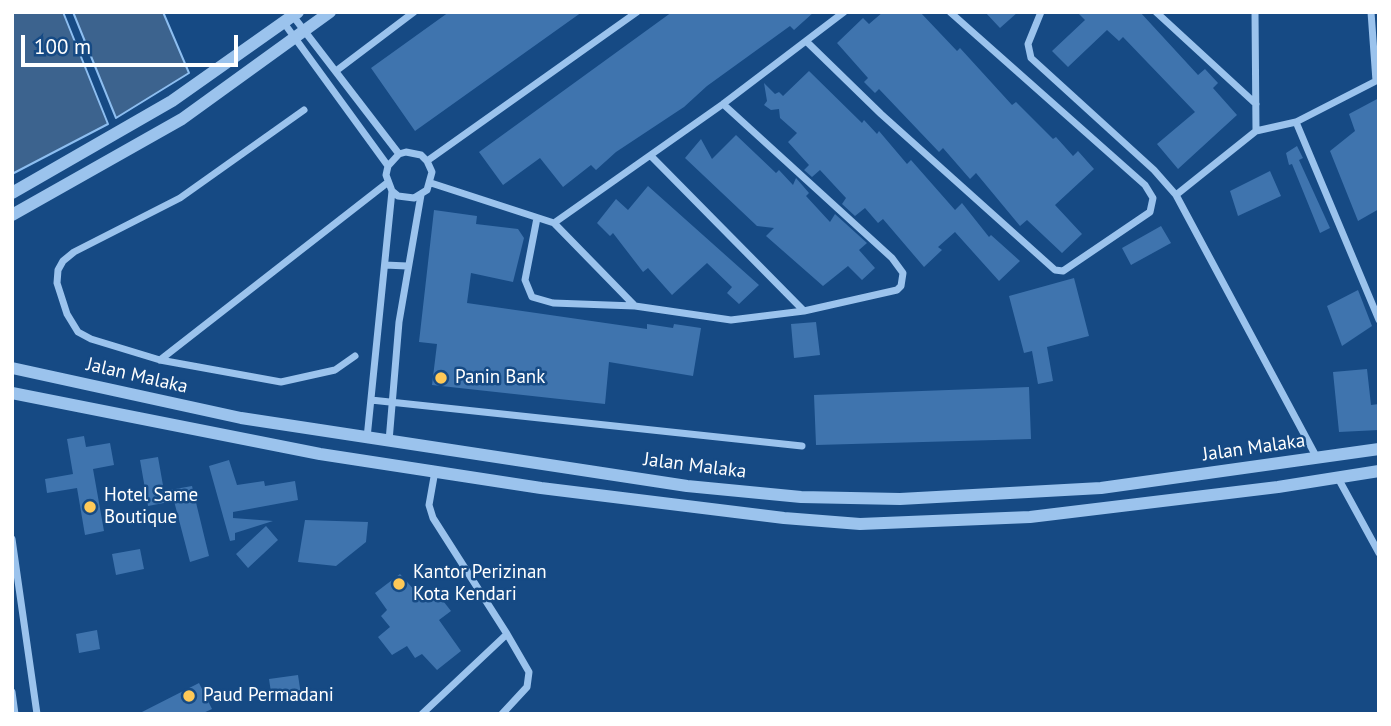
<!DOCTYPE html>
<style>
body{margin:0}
#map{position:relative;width:1391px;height:726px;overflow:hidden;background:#164a84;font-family:"PT Sans",sans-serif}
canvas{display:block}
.frame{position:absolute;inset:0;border:14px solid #fff;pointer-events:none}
.scale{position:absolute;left:21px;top:35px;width:217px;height:32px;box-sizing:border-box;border:4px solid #fff;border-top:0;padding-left:9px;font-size:21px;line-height:24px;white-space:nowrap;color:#fff;-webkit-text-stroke:5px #164a84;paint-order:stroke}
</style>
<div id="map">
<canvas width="1391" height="726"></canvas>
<div class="frame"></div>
<div class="scale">100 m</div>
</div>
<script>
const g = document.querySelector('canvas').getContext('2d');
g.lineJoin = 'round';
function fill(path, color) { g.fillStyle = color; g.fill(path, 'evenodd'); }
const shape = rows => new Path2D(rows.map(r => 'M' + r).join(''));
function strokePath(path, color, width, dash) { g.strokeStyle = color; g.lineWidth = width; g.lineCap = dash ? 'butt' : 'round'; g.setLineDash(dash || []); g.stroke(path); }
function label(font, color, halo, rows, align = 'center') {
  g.font = font + ' "PT Sans",sans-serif'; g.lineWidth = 5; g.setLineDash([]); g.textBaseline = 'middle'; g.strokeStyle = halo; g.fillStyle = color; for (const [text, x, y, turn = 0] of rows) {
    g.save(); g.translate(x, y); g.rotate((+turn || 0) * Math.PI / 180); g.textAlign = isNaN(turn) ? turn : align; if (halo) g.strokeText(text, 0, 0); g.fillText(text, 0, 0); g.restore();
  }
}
const water = shape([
 [12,12,63,12,108,124,12,174,12,12],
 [73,12,163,12,189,73,116,118,73,12]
]);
fill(water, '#3c638e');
strokePath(water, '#8dbef0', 2);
fill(shape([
 [449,12,582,12,415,131,371,68],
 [672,12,814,12,794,30,790,26,707,86,684,107,616,152,596,170,591,165,563,187,540,158,503,185,479,152],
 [883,12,920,12,957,51,960,48,1012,105,1016,102,1053,139,1056,137,1073,156,1078,151,1094,169,1055,205,1082,234,1062,253,1027,220,1020,226,976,173,970,179,943,148,939,152,879,89,875,93,864,82,868,78,837,43,863,18,869,24],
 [985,12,1018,12,1000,28],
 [1077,12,1140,12,1198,75,1205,69,1218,83,1213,88,1237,115,1178,169,1157,144,1195,112,1123,37,1119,41,1107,30,1068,67,1052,51,1085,20],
 [809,71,862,123,864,120,877,134,879,131,907,164,911,160,955,210,962,203,989,237,991,235,1020,261,999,281,955,232,938,247,942,250,924,267,883,219,878,223,865,208,855,216,842,204,846,198,820,170,812,177,804,170,809,165,788,142,797,133,780,118,779,109,771,110,764,105,767,101,764,83,775,94,779,92,783,96],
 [1379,98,1379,209,1358,221,1330,151,1355,131,1349,114],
 [736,135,776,173,779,170,793,185,796,178,803,186,809,193,806,196,830,222,835,214,867,243,859,250,875,268,862,280,848,266,823,286,766,236,774,228,757,226,685,158,701,139,712,159],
 [1297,146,1303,158,1299,160,1330,228,1320,233,1292,164,1289,165,1286,153],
 [1270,171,1281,196,1238,216,1230,191],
 [648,186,759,285,739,304,727,293,732,287,707,263,672,295,648,268,643,272,613,233,610,236,597,223,616,199,628,210],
 [434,210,477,216,476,224,518,229,524,238,513,282,471,273,467,303,647,329,647,324,673,328,674,324,701,328,693,376,609,362,605,404,432,385,437,344,419,342],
 [1161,226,1171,243,1131,265,1122,248],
 [1074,278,1089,336,1047,347,1053,381,1038,384,1032,351,1024,353,1009,296],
 [1358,290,1372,326,1342,346,1327,306],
 [816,322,820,355,794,358,791,324],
 [1367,369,1371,405,1379,404,1379,430,1339,432,1333,372],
 [1029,387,1031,439,816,445,814,395],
 [84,436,86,447,110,443,114,465,93,469,104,531,85,535,77,488,47,493,45,479,73,474,67,439],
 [158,457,164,491,192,486,209,556,190,562,174,501,148,506,140,460],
 [229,460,237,485,264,481,265,486,295,481,298,500,233,512,233,518,273,521,235,533,235,540,230,541,209,466],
 [305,520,368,522,366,542,336,566,298,562],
 [266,526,278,540,248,568,236,554],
 [140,549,144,569,116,575,112,554],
 [400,574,424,601,436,592,451,611,439,620,461,651,437,670,422,654,415,658,407,646,392,655,378,637,390,627,381,616,387,610,375,593],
 [97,630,100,649,79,653,76,634],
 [298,675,301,695,272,699,269,679],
 [199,683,212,709,201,714,138,714]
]), '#3f74ae');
strokePath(shape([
 [1041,12,1028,44,1031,58,1154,170,1176,195,1317,458],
 [1156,12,1256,104],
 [1255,12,1256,131],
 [293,16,399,154],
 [284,23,388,166],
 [806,41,881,114,1055,270,1063,271,1150,212,1153,198,1145,185,950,12],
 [336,71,414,12],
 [304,110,180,198,74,252,63,261,58,270,57,283,67,314,78,332,91,339,160,360,281,382,335,370,355,356],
 [1296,122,1379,320],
 [651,156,804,311,897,290,901,286,903,273,892,258,723,104],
 [427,161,637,12],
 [431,183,554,223,723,104,844,12],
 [1176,195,1256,131,1296,122,1376,81,1371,12],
 [537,218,525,280,532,297,553,303,635,306],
 [554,223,635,306,731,320,804,311],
 [385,265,407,266],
 [160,360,387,183],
 [371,400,802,446],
 [367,438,392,191,386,175,388,166,399,154,406,152,421,155,427,161,432,172,427,190,414,198,398,196,392,191],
 [389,441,399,322,421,195],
 [1338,478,1379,553],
 [12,539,37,714],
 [12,692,15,714],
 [422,714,507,634,433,518,429,505,435,471],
 [502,714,527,687,529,672,507,634]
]), '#9bc3ed', 7);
strokePath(shape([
 [12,193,172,101,298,12],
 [12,215,182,119,330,12],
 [12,368,241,418,687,486,801,497,900,499,1101,488,1379,449],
 [12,393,320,454,541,488,784,518,860,524,1030,517,1278,487,1379,471]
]), '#9bc3ed', 12);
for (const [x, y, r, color] of [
 [441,378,7,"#ffc957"],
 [90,507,7,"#ffc957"],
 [399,584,7,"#ffc957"],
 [189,696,7,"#ffc957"]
]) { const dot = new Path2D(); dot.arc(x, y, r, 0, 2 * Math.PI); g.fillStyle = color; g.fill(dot); strokePath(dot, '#164a84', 2.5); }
label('19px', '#fff', '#164a84', [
 ["Jalan Malaka",137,376,13],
 ["Jalan Malaka",1254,448,-8],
 ["Jalan Malaka",695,466,7]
]);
label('19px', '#fff', '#164a84', [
 ["Panin Bank",455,378],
 ["Hotel Same",104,496],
 ["Boutique",104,518],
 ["Kantor Perizinan",413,573],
 ["Kota Kendari",413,595],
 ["Paud Permadani",203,696]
], 'left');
</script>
